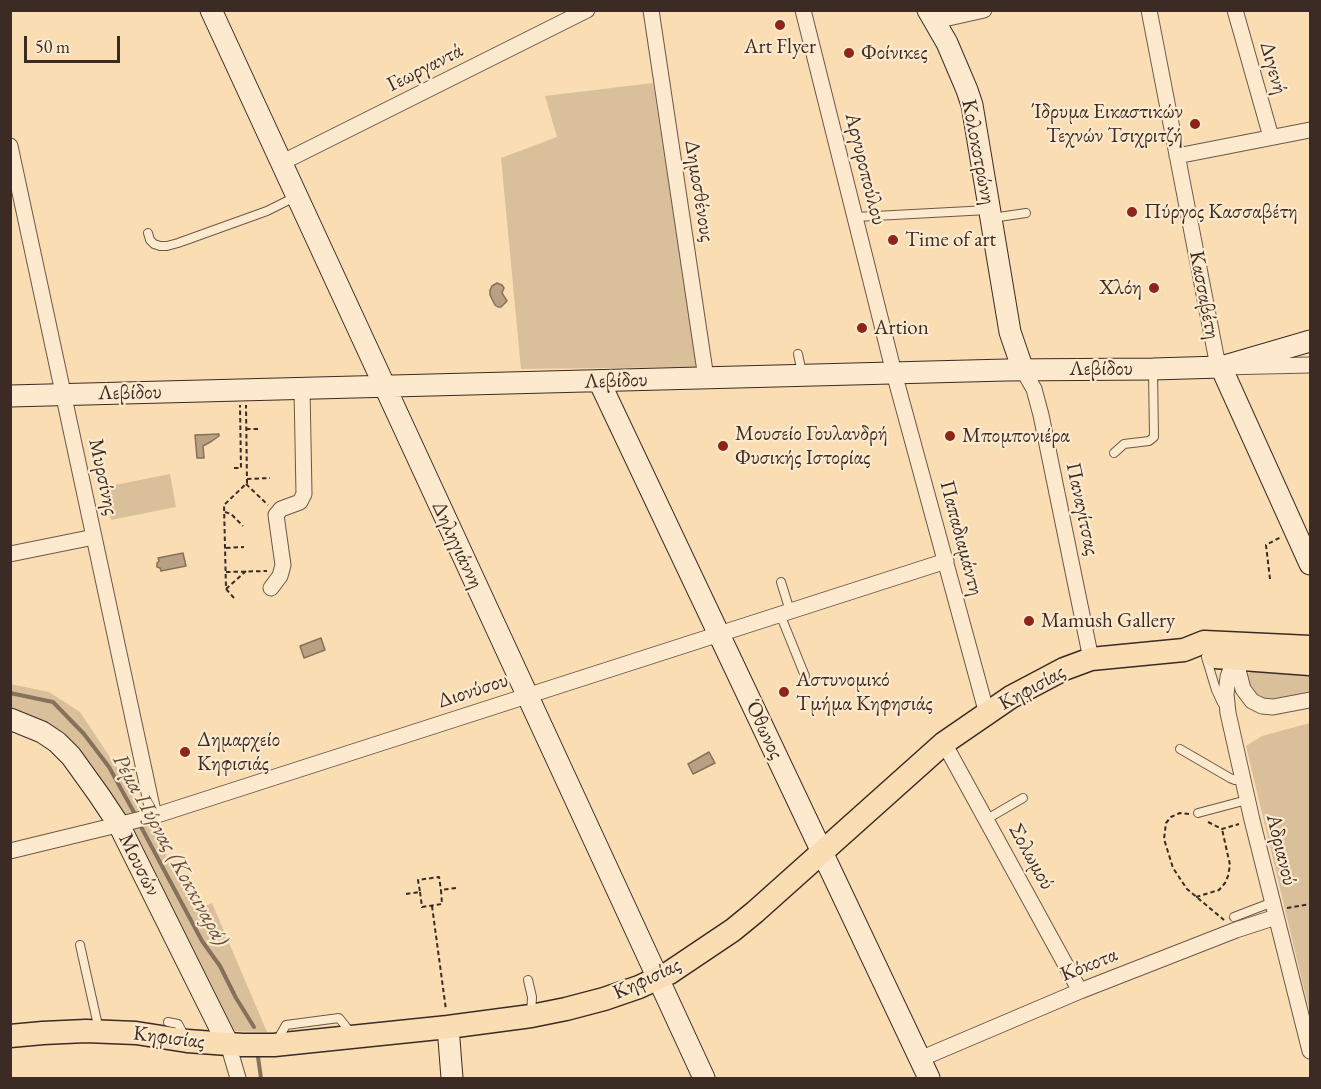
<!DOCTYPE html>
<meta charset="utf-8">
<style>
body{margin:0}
#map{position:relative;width:1321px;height:1089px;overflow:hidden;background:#faddb3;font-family:"EB Garamond",serif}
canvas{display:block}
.frame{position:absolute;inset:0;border:12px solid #3c2b24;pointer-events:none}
.scale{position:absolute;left:24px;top:36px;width:96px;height:27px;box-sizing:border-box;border:3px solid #3c2b24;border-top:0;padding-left:8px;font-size:18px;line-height:21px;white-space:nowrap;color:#3c2b24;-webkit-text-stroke:4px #fce9ce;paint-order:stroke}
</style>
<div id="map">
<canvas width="1321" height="1089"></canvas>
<div class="frame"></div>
<div class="scale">50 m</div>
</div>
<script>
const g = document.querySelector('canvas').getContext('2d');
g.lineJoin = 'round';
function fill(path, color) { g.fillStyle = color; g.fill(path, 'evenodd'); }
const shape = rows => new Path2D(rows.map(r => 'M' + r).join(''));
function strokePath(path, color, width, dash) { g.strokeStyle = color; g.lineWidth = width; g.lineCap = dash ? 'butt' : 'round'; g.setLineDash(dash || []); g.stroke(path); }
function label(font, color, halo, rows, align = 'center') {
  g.font = font + ' "EB Garamond",serif'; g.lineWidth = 4.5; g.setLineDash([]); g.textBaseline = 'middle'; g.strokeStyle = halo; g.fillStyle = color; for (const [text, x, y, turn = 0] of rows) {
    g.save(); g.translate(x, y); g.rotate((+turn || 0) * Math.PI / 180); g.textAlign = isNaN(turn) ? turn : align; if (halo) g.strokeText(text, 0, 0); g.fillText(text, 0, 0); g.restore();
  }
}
fill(shape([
 [653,83,697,367,521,369,501,158,557,137,545,96],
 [170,474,176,507,111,520,105,487],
 [1251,672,1310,675,1310,693,1286,699,1272,701,1261,699,1253,694,1247,681,1247,675],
 [10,684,49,692,80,712,127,783,138,808,154,831,195,911,212,903,267,1032,229,1031,81,755,11,712],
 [1310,723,1310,1014,1246,746,1262,736]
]), '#dabf9b');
const water = shape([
 [497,283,502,285,504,288,502,293,507,301,501,307,498,307,495,305,490,295,490,290,492,286,497,283],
 [219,434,219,436,212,441,203,446,204,458,197,458,195,435,219,434],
 [183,553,186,566,161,571,160,568,157,567,157,563,159,561,158,558,183,553],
 [321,638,325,650,304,658,300,646,321,638],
 [709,752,715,763,693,774,688,764,709,752]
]);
fill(water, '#b9a082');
strokePath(water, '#87715c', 1.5);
strokePath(shape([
 [10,693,53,702,84,734,109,767,136,816],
 [139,823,202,941,220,966,236,998,254,1027],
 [258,1057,261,1078]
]), '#87715c', 4);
const lane = shape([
 [856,217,988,210],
 [992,218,1026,213],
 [148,233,150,240,154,244,160,246,167,246,178,243,267,211,295,197],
 [798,354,802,373],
 [1114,453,1124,444,1149,441,1154,437,1153,371],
 [781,582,790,611],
 [780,614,805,676],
 [1206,657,1216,690,1222,703],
 [1180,749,1230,778,1235,780,1243,779],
 [1198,813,1247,800],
 [987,819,1023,798],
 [1234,917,1273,902],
 [80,945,99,1030],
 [528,980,532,997,531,1014],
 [168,1022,178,1024,185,1037],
 [278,1039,286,1025,339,1018,351,1033]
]);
const street = shape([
 [651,10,706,378],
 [803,10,894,373,987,714],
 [1149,10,1216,356,1221,367,1310,365],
 [1235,10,1271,137],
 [935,21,984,10],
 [10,146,154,816],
 [1177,156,1310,130],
 [281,163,587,10],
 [1023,370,1034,389,1041,415,1091,659],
 [10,554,94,537],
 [271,588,280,576,283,565,276,515,281,509,300,502,304,494,302,389],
 [1237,651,1228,677,1226,694,1228,713,1252,820,1310,1051],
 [1235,658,1243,689,1252,701,1262,706,1273,707,1310,700],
 [944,743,1080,991],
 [10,851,154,816,946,561],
 [228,1044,238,1078],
 [920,1059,1080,991,1236,930,1276,917]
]);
const secondary = shape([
 [211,10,704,1078],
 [928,10,947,43,967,90,972,105,1010,332,1023,370],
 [1221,367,1310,564],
 [599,381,929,1078],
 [10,396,1006,370,1153,369,1221,367,1310,341],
 [10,719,42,732,57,742,71,756,99,795,119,825,228,1044],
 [448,1027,452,1078]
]);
const primary = shape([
 [1215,657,1310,664],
 [10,1036,43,1033,86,1031,136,1033,187,1041,242,1045,274,1045,448,1027,531,1016,566,1009,604,999,639,987,669,973,733,930,755,912,944,743,1011,697,1064,669,1091,659,1184,650,1204,642,1310,647]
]);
strokePath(lane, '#6c5848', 10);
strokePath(street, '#6c5848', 17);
strokePath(secondary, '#3c2b24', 23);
strokePath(primary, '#3c2b24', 25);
strokePath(shape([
 [246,429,261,429],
 [234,468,241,468,240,405],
 [247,479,270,478],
 [246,484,268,505],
 [225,512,231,514,243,526],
 [226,548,244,547],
 [226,572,267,571],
 [1270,579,1266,545,1281,537],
 [226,589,246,571],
 [234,598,226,589,224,505,247,483,246,405],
 [1189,814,1180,813,1171,817,1166,823,1164,839,1173,868,1187,889,1224,920],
 [1208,822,1222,829,1239,824],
 [420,892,422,907,442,904,441,890,456,888],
 [406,894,420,892,418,880,439,877,441,890],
 [1196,897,1219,890,1225,883,1228,876,1230,865,1222,829],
 [432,906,446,1010],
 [1287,908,1310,904]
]), '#3c2b24', 2, [4.5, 3]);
strokePath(lane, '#fce9ce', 8);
strokePath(street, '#fce9ce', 15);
strokePath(secondary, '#fce9ce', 21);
strokePath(primary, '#faddb3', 22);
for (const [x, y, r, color] of [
 [780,25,6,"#8f2418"],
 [849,53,6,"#8f2418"],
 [1195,124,6,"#8f2418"],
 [1132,212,6,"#8f2418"],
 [893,240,6,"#8f2418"],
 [1154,288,6,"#8f2418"],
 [862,328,6,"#8f2418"],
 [950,436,6,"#8f2418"],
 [723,446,6,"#8f2418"],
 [1029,621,6,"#8f2418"],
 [784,692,6,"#8f2418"],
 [185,752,6,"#8f2418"]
]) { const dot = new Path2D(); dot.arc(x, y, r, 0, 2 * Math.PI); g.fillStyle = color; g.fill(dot); strokePath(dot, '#fce9ce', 2); }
label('21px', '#3c2b24', '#fce9ce', [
 ["Art Flyer",780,47,"center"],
 ["Φοίνικες",861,53],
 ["Ίδρυμα Εικαστικών",1183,112,"right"],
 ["Τεχνών Τσιχριτζή",1183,136,"right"],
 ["Πύργος Κασσαβέτη",1144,212],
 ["Time of art",905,240],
 ["Χλόη",1142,288,"right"],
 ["Artion",874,328],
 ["Μουσείο Γουλανδρή",735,434],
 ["Φυσικής Ιστορίας",735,458],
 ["Μπομπονιέρα",962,436],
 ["Mamush Gallery",1041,621],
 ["Αστυνομικό",796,680],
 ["Τμήμα Κηφησιάς",796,704],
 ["Δημαρχείο",197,740],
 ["Κηφισιάς",197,764]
], 'left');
label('21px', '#3c2b24', '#fce9ce', [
 ["Γεωργαντά",425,68,-27],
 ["Διγενή",1273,68,74],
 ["Κολοκοτρώνη",978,152,79],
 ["Αργυροπούλου",865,169,76],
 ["Δημοσθένους",699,191,81],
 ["Κασσαβέτη",1204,295,79],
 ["Λεβίδου",1101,369],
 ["Λεβίδου",616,381,-2],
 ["Λεβίδου",130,393,-1],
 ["Μυρσίνης",103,477,78],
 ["Παναγίτσας",1082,509,78],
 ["Παπαδιαμάντη",961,538,75],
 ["Δηληγιάννη",457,545,65],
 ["Κηφισίας",1032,688,-29],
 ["Διονύσου",473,691,-18],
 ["Όθωνος",764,730,65],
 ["Αδριανού",1281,850,76],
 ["Σολωμού",1031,857,61],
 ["Μουσών",139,865,63],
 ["Κόκοτα",1089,965,-22],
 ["Κηφισίας",647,979,-25],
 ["Κηφισίας",169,1038,7]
]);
label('italic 22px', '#624e40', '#fce9ce', [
 ["Ρέμα Πύρνας (Κοκκιναρά)",170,850,61]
]);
</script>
